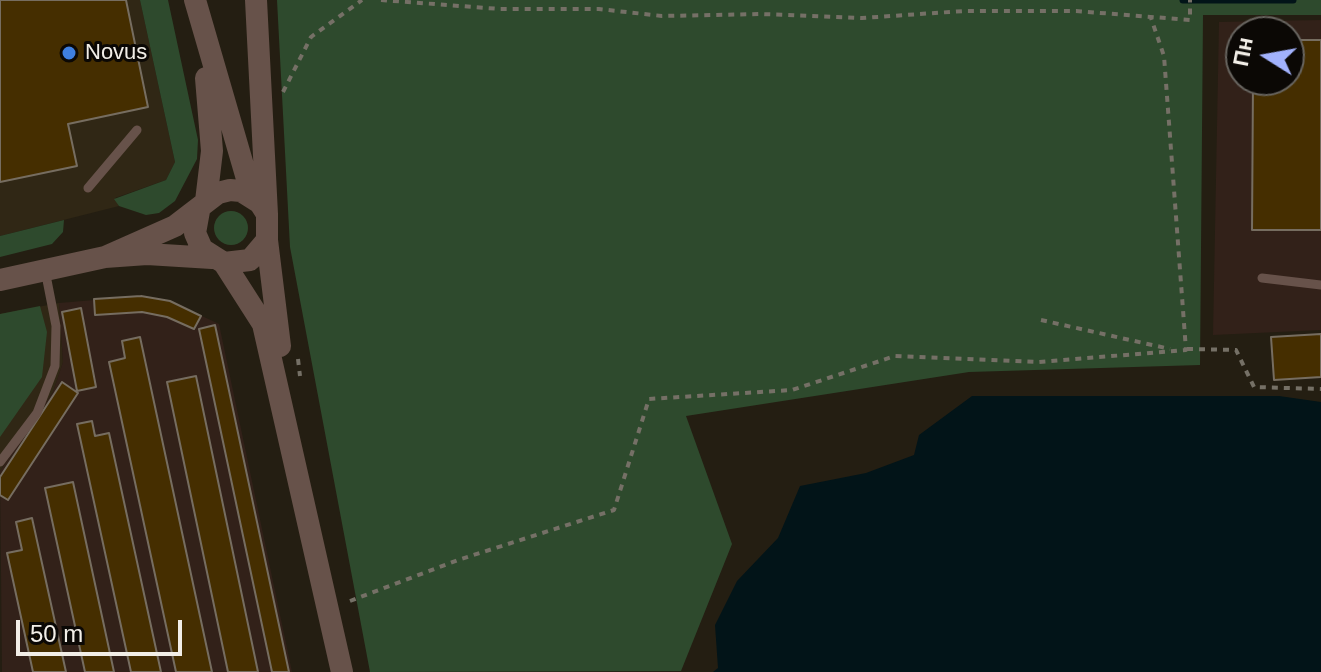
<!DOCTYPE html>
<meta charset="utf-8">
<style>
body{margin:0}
#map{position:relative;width:1321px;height:672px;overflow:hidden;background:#241e12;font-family:Arial,sans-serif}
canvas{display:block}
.north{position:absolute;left:1225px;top:16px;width:80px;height:80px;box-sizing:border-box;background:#0b0805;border:2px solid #67645f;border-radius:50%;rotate:281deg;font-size:22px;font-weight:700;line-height:32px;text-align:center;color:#f2eee7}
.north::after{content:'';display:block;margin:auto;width:28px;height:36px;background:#a2b2fd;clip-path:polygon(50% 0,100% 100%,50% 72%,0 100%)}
.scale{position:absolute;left:16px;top:620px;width:166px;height:36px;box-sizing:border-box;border:4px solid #f2eee7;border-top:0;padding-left:10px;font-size:24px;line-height:28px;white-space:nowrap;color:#f2eee7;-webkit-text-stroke:6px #0b0805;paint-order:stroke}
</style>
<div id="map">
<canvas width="1321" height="672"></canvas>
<div class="north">Пн</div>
<div class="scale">50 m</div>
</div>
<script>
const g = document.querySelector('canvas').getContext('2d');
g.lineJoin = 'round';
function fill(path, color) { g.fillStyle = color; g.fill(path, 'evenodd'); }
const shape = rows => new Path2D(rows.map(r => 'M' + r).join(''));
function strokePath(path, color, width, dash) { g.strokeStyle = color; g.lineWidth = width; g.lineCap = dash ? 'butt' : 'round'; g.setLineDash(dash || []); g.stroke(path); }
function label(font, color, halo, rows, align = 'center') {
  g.font = font + ' Arial,sans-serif'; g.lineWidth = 6; g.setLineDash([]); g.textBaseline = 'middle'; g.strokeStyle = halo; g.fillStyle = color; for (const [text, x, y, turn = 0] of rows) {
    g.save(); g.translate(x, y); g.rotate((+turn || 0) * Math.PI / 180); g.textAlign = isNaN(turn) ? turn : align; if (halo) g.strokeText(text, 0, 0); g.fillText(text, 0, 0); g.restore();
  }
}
fill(shape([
 [0,0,140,0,175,162,166,180,115,198,119,206,0,236],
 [59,303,63,362,53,392,0,471,0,314]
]), '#302715');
fill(shape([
 [1321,20,1321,330,1213,335,1219,22],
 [1241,32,1289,32,1289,80,1241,80],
 [141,296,170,301,219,324,292,672,2,672,0,471,53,392,63,362,59,303]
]), '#322119');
fill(shape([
 [140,0,168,0,198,140,197,159,175,201,159,213,146,215,119,206,114,199,166,180,175,162],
 [277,0,1321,0,1321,15,1203,15,1200,365,969,372,686,416,732,544,681,671,370,672,290,247],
 '214 228a17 17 0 1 1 34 0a17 17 0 1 1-34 0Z',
 [64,220,63,232,52,244,0,257,0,236],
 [40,306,47,332,42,377,0,437,0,314]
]), '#2e4a2d');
fill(shape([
 [972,396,1279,396,1321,402,1321,672,713,672,718,668,715,625,737,581,778,538,800,486,866,473,914,455,919,435]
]), '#021418');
strokePath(shape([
 [1183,0,1293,0]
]), '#021418', 7);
const building = shape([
 [0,0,126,0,148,107,68,124,77,166,0,182,0,0],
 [1289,40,1321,40,1321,230,1252,230,1253,80,1289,80,1289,40],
 [141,296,170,301,201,316,194,329,167,317,142,312,95,315,94,299,141,296],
 [81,308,96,387,77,391,62,312,81,308],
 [215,325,289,672,272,672,199,329,215,325],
 [1321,334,1321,377,1274,380,1271,337,1321,334],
 [140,337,212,672,176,672,109,362,125,358,122,341,140,337],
 [196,376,258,672,228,672,167,382,196,376],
 [62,382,78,393,8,500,0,495,0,477,62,382],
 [92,421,95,436,109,433,161,672,131,672,77,424,92,421],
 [73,482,114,672,85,672,45,488,73,482],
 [32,518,66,672,33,672,7,553,22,550,16,522,32,518]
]);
fill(building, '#452e00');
strokePath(building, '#766d60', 2);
strokePath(shape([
 [381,0,500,9,599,9,662,16,761,14,862,18,964,11,1076,11,1190,20,1190,0],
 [283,92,311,37,362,0],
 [1041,320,1170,349],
 [1187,349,1236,350,1254,387,1321,389],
 [298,359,300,376],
 [350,601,458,560,614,510,649,399,792,390,895,356,1039,362,1186,350,1164,56,1151,18]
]), '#757066', 4, [6, 6]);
strokePath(shape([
 [88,188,137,130],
 [1262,278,1321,285],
 [0,462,37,413,55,366,56,326,45,270]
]), '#67524a', 9);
strokePath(shape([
 [195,0,252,196],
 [256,0,267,214],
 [206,78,212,151,206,201],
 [267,240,280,346],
 [105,257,175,226,218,193,230,190,241,191,260,203,267,214,267,240,250,260,224,263,202,249,195,233,199,211],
 [224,263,263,324,342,672],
 [0,280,105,257,147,254,212,258]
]), '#67524a', 22);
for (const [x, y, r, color] of [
 [69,53,8,"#3f7fe0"]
]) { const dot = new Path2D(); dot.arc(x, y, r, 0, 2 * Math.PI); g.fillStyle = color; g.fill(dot); strokePath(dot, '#0b0805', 3); }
label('22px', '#f2eee7', '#0b0805', [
 ["Novus",85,53]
], 'left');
</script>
